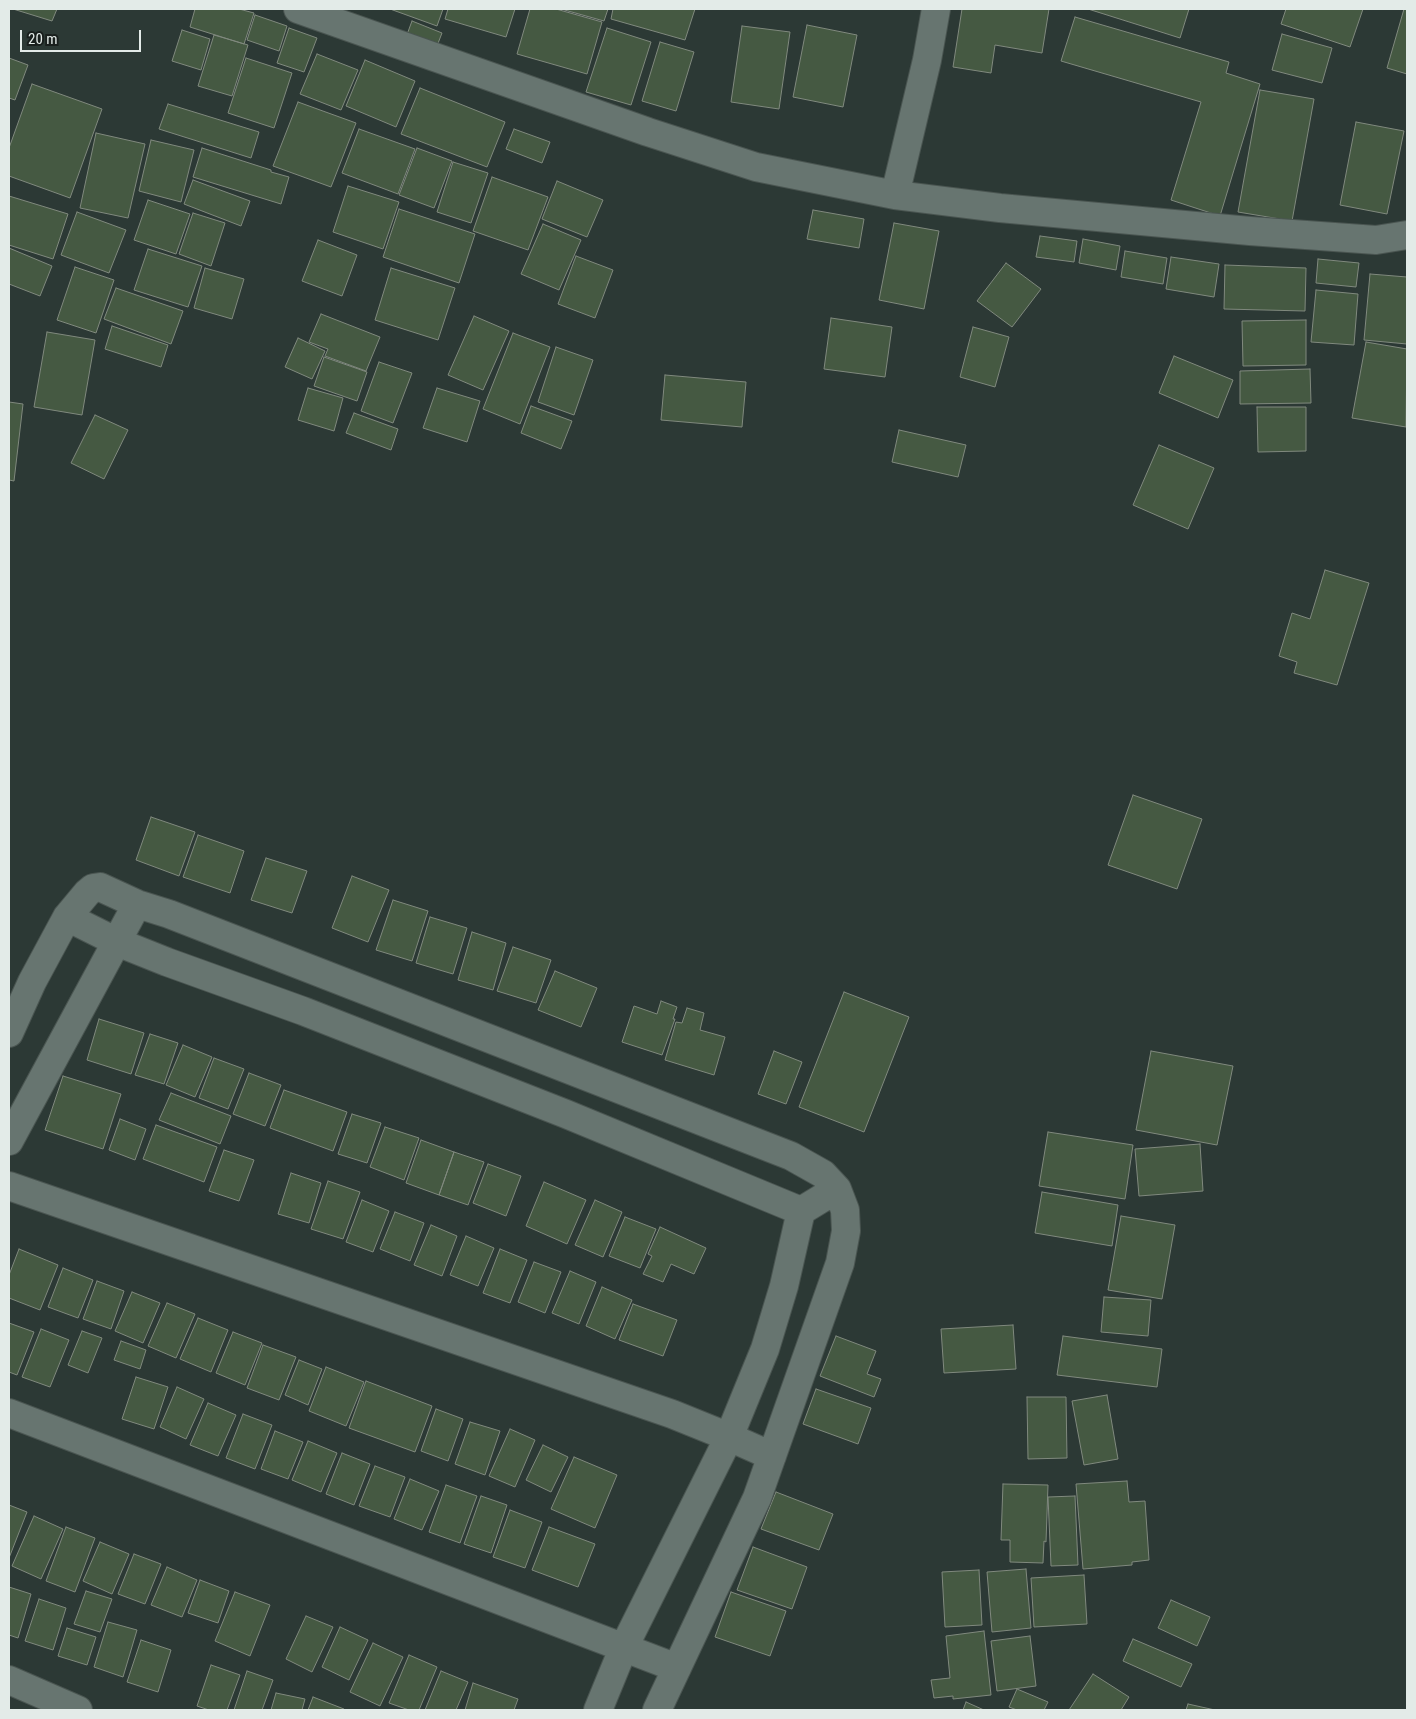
<!DOCTYPE html>
<style>
body{margin:0}
#map{position:relative;width:1416px;height:1719px;overflow:hidden;background:#2c3935;font-family:"Roboto Condensed",sans-serif}
canvas{display:block}
.frame{position:absolute;inset:0;border:10px solid #e3ebe8;pointer-events:none}
.scale{position:absolute;left:20px;top:30px;width:121px;height:22px;box-sizing:border-box;border:2px solid #e3ebe8;border-top:0;padding-left:6px;font-size:15px;line-height:18px;white-space:nowrap;color:#e3ebe8;-webkit-text-stroke:4px #191f1d;paint-order:stroke}
</style>
<div id="map">
<canvas width="1416" height="1719"></canvas>
<div class="frame"></div>
<div class="scale">20 m</div>
</div>
<script>
const g = document.querySelector('canvas').getContext('2d');
g.lineJoin = 'round';
function fill(path, color) { g.fillStyle = color; g.fill(path, 'evenodd'); }
const shape = rows => new Path2D(rows.map(r => 'M' + r).join(''));
function strokePath(path, color, width, dash) { g.strokeStyle = color; g.lineWidth = width; g.lineCap = dash ? 'butt' : 'round'; g.setLineDash(dash || []); g.stroke(path); }
const building = shape([
 [13,9,57,9,52,21,13,9],
 [195,9,239,9,254,13,244,44,190,27,195,9],
 [390,9,443,9,437,26,390,9],
 [448,9,515,9,506,37,445,19,448,9],
 [530,9,556,9,602,22,587,74,517,54,530,9],
 [561,9,608,9,604,21,561,9],
 [613,9,695,9,685,40,611,19,613,9],
 [962,9,1049,9,1042,53,995,45,991,73,953,67,962,9],
 [1088,9,1189,9,1180,38,1088,9],
 [1286,9,1363,9,1350,47,1281,24,1286,9],
 [1404,9,1407,9,1407,74,1387,68,1404,9],
 [255,15,287,26,279,51,247,40,255,15],
 [1075,17,1229,62,1226,73,1260,84,1220,216,1171,200,1201,102,1061,61,1075,17],
 [412,21,442,33,435,51,405,40,412,21],
 [807,25,857,35,843,107,793,97,807,25],
 [742,26,790,32,779,109,731,102,742,26],
 [289,28,317,38,304,72,277,63,289,28],
 [607,28,651,42,631,105,586,92,607,28],
 [182,30,210,39,201,70,172,61,182,30],
 [1282,34,1332,48,1322,83,1272,70,1282,34],
 [214,35,248,45,232,96,198,86,214,35],
 [660,42,694,52,676,111,642,101,660,42],
 [317,54,358,70,341,110,300,94,317,54],
 [9,58,28,65,15,100,9,98,9,58],
 [246,58,292,73,274,128,228,113,246,58],
 [365,60,415,81,396,127,346,106,365,60],
 [32,84,102,109,70,198,9,176,9,148,32,84],
 [420,88,505,122,487,167,401,134,420,88],
 [1260,90,1314,99,1292,221,1238,212,1260,90],
 [298,102,356,123,331,187,273,166,298,102],
 [168,104,259,132,251,158,159,129,168,104],
 [1356,122,1404,131,1387,214,1340,205,1356,122],
 [359,129,415,149,398,194,342,173,359,129],
 [514,129,550,142,542,163,506,149,514,129],
 [96,133,145,144,128,218,80,208,96,133],
 [151,140,194,150,181,202,139,191,151,140],
 [202,148,271,170,271,172,289,177,281,204,193,177,202,148],
 [417,148,452,161,434,208,399,195,417,148],
 [453,162,488,173,471,223,437,212,453,162],
 [492,177,548,197,528,250,473,231,492,177],
 [193,180,250,201,241,226,184,204,193,180],
 [557,181,603,200,587,237,542,219,557,181],
 [348,186,399,202,383,249,333,232,348,186],
 [9,196,68,214,53,259,9,245,9,196],
 [148,200,190,214,176,254,134,240,148,200],
 [399,209,475,234,459,283,383,257,399,209],
 [813,210,864,219,859,248,807,239,813,210],
 [77,212,126,230,109,273,61,255,77,212],
 [193,213,225,223,211,266,179,254,193,213],
 [894,223,939,231,924,309,879,300,894,223],
 [543,224,581,240,559,290,521,274,543,224],
 [1040,236,1077,241,1074,262,1036,257,1040,236],
 [1083,239,1120,246,1116,270,1079,263,1083,239],
 [318,240,357,255,342,296,302,281,318,240],
 [9,248,52,266,40,296,9,284,9,248],
 [148,249,202,266,188,307,134,290,148,249],
 [1125,251,1167,258,1163,284,1121,277,1125,251],
 [576,256,613,270,595,318,558,304,576,256],
 [1171,257,1219,264,1214,297,1166,289,1171,257],
 [1318,259,1359,263,1356,287,1316,283,1318,259],
 [1006,263,1041,289,1012,327,977,301,1006,263],
 [1225,265,1306,268,1305,311,1224,309,1225,265],
 [75,267,114,280,96,333,57,320,75,267],
 [205,268,244,279,232,319,194,308,205,268],
 [391,268,455,288,438,340,375,320,391,268],
 [1370,274,1407,277,1407,344,1364,340,1370,274],
 [116,288,183,311,171,344,104,319,116,288],
 [1316,290,1358,294,1354,345,1311,342,1316,290],
 [321,314,380,337,366,371,325,356,328,349,309,342,321,314],
 [474,316,509,331,483,390,448,375,474,316],
 [831,318,892,327,885,377,824,369,831,318],
 [1306,320,1306,365,1243,366,1242,321,1306,320],
 [112,326,168,345,161,367,105,349,112,326],
 [973,327,1009,337,995,387,960,377,973,327],
 [47,332,95,340,82,415,34,407,47,332],
 [513,333,550,347,520,424,483,409,513,333],
 [298,338,325,351,312,379,285,367,298,338],
 [1366,342,1407,349,1406,427,1352,418,1366,342],
 [556,347,593,360,574,415,538,402,556,347],
 [1174,356,1233,380,1218,418,1159,393,1174,356],
 [324,357,367,372,357,401,314,386,324,357],
 [379,362,412,373,393,423,361,411,379,362],
 [1310,369,1311,403,1240,404,1240,371,1310,369],
 [665,375,746,382,742,427,661,420,665,375],
 [308,388,343,398,334,431,298,420,308,388],
 [437,388,480,401,467,442,423,428,437,388],
 [9,402,23,404,14,481,9,480,9,402],
 [531,406,572,421,561,449,521,433,531,406],
 [1257,407,1306,407,1306,451,1258,452,1257,407],
 [354,413,398,429,391,450,346,433,354,413],
 [95,415,128,430,104,479,71,463,95,415],
 [899,430,966,445,958,477,892,462,899,430],
 [1159,445,1214,468,1188,529,1133,505,1159,445],
 [1325,570,1369,583,1337,685,1294,673,1297,662,1279,656,1292,613,1310,619,1325,570],
 [1133,795,1202,819,1177,889,1108,865,1133,795],
 [151,817,195,832,179,876,136,860,151,817],
 [198,835,244,851,230,893,183,877,198,835],
 [266,858,307,871,292,913,251,900,266,858],
 [352,876,389,890,368,942,332,928,352,876],
 [393,900,428,911,412,961,376,950,393,900],
 [430,917,467,928,453,974,416,963,430,917],
 [472,932,506,943,493,990,458,980,472,932],
 [513,947,551,960,536,1003,497,991,513,947],
 [555,971,597,988,581,1027,538,1010,555,971],
 [844,992,909,1017,864,1132,799,1107,844,992],
 [661,1001,677,1007,673,1019,675,1019,662,1055,622,1042,634,1006,657,1014,661,1001],
 [687,1008,704,1013,700,1030,725,1037,714,1075,665,1060,676,1022,682,1023,687,1008],
 [99,1019,144,1033,131,1074,87,1060,99,1019],
 [150,1034,178,1043,164,1084,135,1075,150,1034],
 [183,1045,212,1057,195,1097,166,1085,183,1045],
 [774,1051,802,1062,786,1104,758,1094,774,1051],
 [1151,1051,1233,1066,1217,1145,1136,1130,1151,1051],
 [214,1058,244,1069,228,1109,199,1098,214,1058],
 [249,1073,281,1085,265,1126,233,1114,249,1073],
 [63,1076,121,1094,103,1149,45,1130,63,1076],
 [284,1090,347,1112,333,1151,270,1128,284,1090],
 [171,1093,231,1116,220,1144,159,1120,171,1093],
 [352,1114,381,1123,367,1163,338,1154,352,1114],
 [120,1119,146,1129,135,1160,109,1150,120,1119],
 [156,1125,217,1147,204,1182,143,1159,156,1125],
 [385,1127,419,1138,404,1180,370,1167,385,1127],
 [1048,1132,1133,1145,1125,1199,1039,1186,1048,1132],
 [421,1140,454,1152,439,1195,406,1183,421,1140],
 [1200,1144,1203,1191,1139,1196,1135,1149,1200,1144],
 [224,1150,254,1160,239,1201,209,1191,224,1150],
 [454,1152,484,1162,468,1205,439,1195,454,1152],
 [488,1164,521,1176,506,1216,473,1203,488,1164],
 [291,1173,321,1183,309,1223,278,1214,291,1173],
 [328,1181,360,1192,343,1239,311,1229,328,1181],
 [544,1182,586,1200,567,1244,526,1226,544,1182],
 [1042,1192,1118,1205,1112,1246,1035,1233,1042,1192],
 [362,1200,389,1211,373,1252,346,1242,362,1200],
 [595,1200,622,1212,603,1257,575,1245,595,1200],
 [395,1212,424,1223,410,1261,380,1249,395,1212],
 [1121,1216,1175,1225,1162,1299,1108,1290,1121,1216],
 [625,1217,656,1229,640,1268,609,1256,625,1217],
 [431,1225,457,1236,442,1276,414,1265,431,1225],
 [660,1227,706,1248,694,1274,671,1264,663,1282,643,1274,652,1256,648,1254,660,1227],
 [466,1236,494,1248,478,1286,450,1275,466,1236],
 [19,1249,58,1265,40,1310,9,1298,9,1275,19,1249],
 [500,1249,527,1260,510,1303,483,1293,500,1249],
 [534,1262,561,1272,545,1313,518,1302,534,1262],
 [63,1268,93,1280,78,1318,48,1307,63,1268],
 [570,1271,596,1282,579,1324,552,1313,570,1271],
 [97,1281,124,1291,111,1329,83,1319,97,1281],
 [602,1287,632,1300,615,1339,586,1326,602,1287],
 [132,1292,160,1303,143,1343,115,1331,132,1292],
 [1104,1297,1151,1300,1148,1336,1101,1332,1104,1297],
 [167,1303,195,1314,176,1358,148,1346,167,1303],
 [633,1304,677,1320,663,1356,619,1340,633,1304],
 [198,1318,228,1330,211,1372,180,1359,198,1318],
 [9,1323,34,1332,17,1375,9,1372,9,1323],
 [1013,1325,1016,1369,944,1373,941,1329,1013,1325],
 [41,1329,69,1340,50,1387,22,1377,41,1329],
 [82,1331,102,1338,88,1373,68,1365,82,1331],
 [233,1332,262,1343,245,1385,216,1373,233,1332],
 [836,1336,876,1351,867,1374,881,1379,874,1397,820,1376,836,1336],
 [1063,1336,1162,1349,1157,1387,1057,1375,1063,1336],
 [121,1341,146,1350,140,1369,114,1360,121,1341],
 [263,1345,296,1357,279,1400,247,1388,263,1345],
 [299,1360,322,1369,308,1405,285,1395,299,1360],
 [326,1367,364,1382,346,1426,309,1411,326,1367],
 [136,1377,168,1387,154,1429,122,1419,136,1377],
 [366,1381,432,1406,415,1452,349,1428,366,1381],
 [177,1387,204,1399,186,1439,160,1427,177,1387],
 [816,1389,871,1408,858,1444,803,1424,816,1389],
 [1107,1395,1118,1459,1084,1465,1072,1401,1107,1395],
 [1027,1397,1066,1397,1067,1458,1028,1459,1027,1397],
 [208,1403,236,1415,218,1456,190,1445,208,1403],
 [436,1409,463,1419,448,1461,421,1451,436,1409],
 [243,1414,272,1425,255,1469,226,1458,243,1414],
 [470,1422,500,1431,485,1475,455,1464,470,1422],
 [510,1429,535,1440,515,1487,489,1476,510,1429],
 [275,1431,303,1442,288,1479,261,1469,275,1431],
 [308,1441,337,1453,321,1492,292,1480,308,1441],
 [543,1445,568,1457,551,1492,526,1480,543,1445],
 [342,1453,370,1464,354,1505,326,1494,342,1453],
 [574,1457,617,1475,595,1528,551,1509,574,1457],
 [375,1466,405,1477,390,1517,359,1506,375,1466],
 [410,1479,439,1491,422,1530,394,1519,410,1479],
 [1127,1481,1129,1502,1145,1501,1149,1560,1132,1562,1132,1565,1083,1569,1076,1484,1127,1481],
 [1003,1484,1048,1485,1046,1542,1044,1541,1043,1563,1010,1562,1010,1540,1001,1540,1003,1484],
 [446,1485,477,1496,460,1543,429,1532,446,1485],
 [776,1492,833,1514,819,1550,761,1529,776,1492],
 [481,1496,507,1505,491,1553,464,1544,481,1496],
 [1075,1496,1078,1565,1051,1566,1048,1497,1075,1496],
 [9,1505,27,1512,9,1558,9,1505],
 [510,1510,542,1522,525,1568,493,1557,510,1510],
 [34,1516,63,1529,41,1579,12,1566,34,1516],
 [66,1527,95,1538,75,1592,46,1581,66,1527],
 [549,1527,595,1544,578,1587,532,1570,549,1527],
 [100,1542,129,1554,112,1594,83,1581,100,1542],
 [753,1547,807,1567,792,1609,737,1590,753,1547],
 [134,1554,161,1564,145,1604,118,1594,134,1554],
 [167,1567,197,1580,182,1617,151,1605,167,1567],
 [1026,1569,1031,1628,992,1632,987,1572,1026,1569],
 [979,1570,982,1625,945,1627,942,1572,979,1570],
 [1084,1575,1087,1624,1034,1627,1031,1578,1084,1575],
 [200,1580,229,1591,218,1623,188,1613,200,1580],
 [9,1587,31,1594,18,1638,9,1635,9,1587],
 [86,1591,112,1599,100,1632,74,1624,86,1591],
 [235,1592,270,1605,250,1656,215,1641,235,1592],
 [731,1592,786,1611,770,1656,715,1637,731,1592],
 [39,1599,66,1608,53,1650,25,1641,39,1599],
 [1171,1600,1210,1617,1197,1646,1158,1628,1171,1600],
 [306,1616,333,1627,312,1672,286,1659,306,1616],
 [108,1622,137,1630,123,1677,94,1667,108,1622],
 [340,1627,368,1640,349,1680,322,1667,340,1627],
 [67,1628,96,1637,87,1665,58,1656,67,1628],
 [984,1631,991,1695,953,1699,953,1696,934,1698,931,1680,950,1678,946,1636,984,1631],
 [1030,1636,1036,1686,997,1691,991,1641,1030,1636],
 [1133,1639,1192,1664,1181,1687,1123,1661,1133,1639],
 [141,1640,171,1650,158,1692,127,1682,141,1640],
 [373,1643,403,1657,380,1706,350,1692,373,1643],
 [409,1655,437,1667,419,1710,409,1710,389,1703,409,1655],
 [211,1665,240,1675,227,1710,209,1710,197,1706,211,1665],
 [247,1671,273,1680,262,1710,234,1710,247,1671],
 [441,1671,468,1682,456,1710,425,1710,441,1671],
 [1093,1674,1129,1697,1121,1710,1069,1710,1093,1674],
 [473,1683,518,1699,514,1710,465,1710,473,1683],
 [1017,1689,1048,1702,1044,1710,1017,1710,1009,1707,1017,1689],
 [276,1693,305,1699,302,1710,271,1710,276,1693],
 [313,1697,344,1709,344,1710,308,1710,313,1697],
 [966,1702,984,1710,963,1710,966,1702],
 [1188,1704,1215,1710,1186,1710,1188,1704]
]);
fill(building, '#455942');
strokePath(building, '#80897e', 1);
const street = shape([
 [298,9,648,132,756,167,895,195,1000,208,1250,231,1376,240,1407,235],
 [895,195,927,60,936,9],
 [67,917,117,942,167,962,303,1011,566,1114,801,1211],
 [9,1033,32,982,67,917,87,893,93,888,100,887,137,904,169,914,791,1156,823,1174,837,1189,845,1210,846,1231,840,1263,757,1498,657,1710],
 [9,1141,137,904],
 [9,1186,672,1414,729,1437,772,1456],
 [9,1413,677,1668],
 [9,1680,78,1710],
 [598,1710,623,1649,729,1437,765,1349,784,1286,801,1211,837,1189]
]);
strokePath(street, '#4a5551', 30);
strokePath(street, '#677570', 28);
</script>
